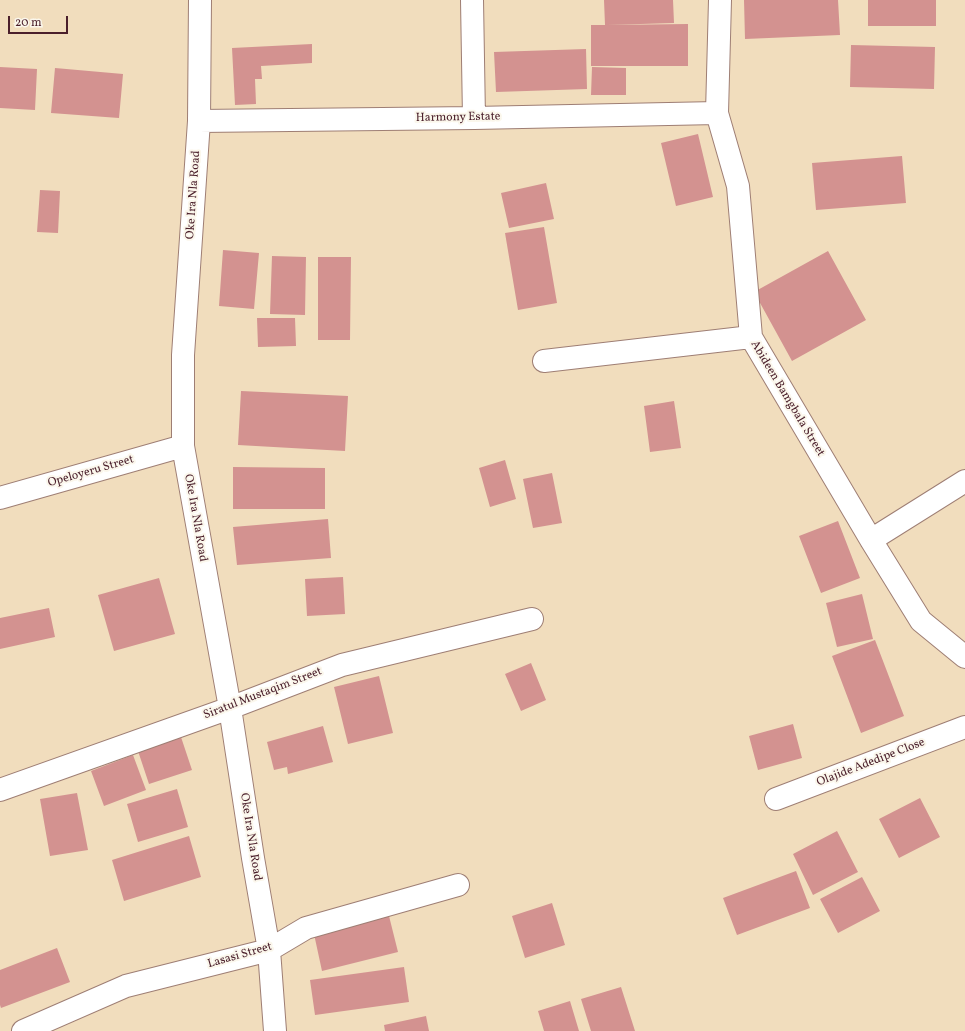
<!DOCTYPE html>
<style>
body{margin:0}
#map{position:relative;width:965px;height:1031px;overflow:hidden;background:#f1ddbd;font-family:Vollkorn,serif}
canvas{display:block}
.scale{position:absolute;left:8px;top:16px;width:60px;height:18px;box-sizing:border-box;border:2px solid #4a1f2b;border-top:0;padding-left:5px;font-size:12px;line-height:14px;white-space:nowrap;color:#4a1f2b;-webkit-text-stroke:3px #fbf7ec;paint-order:stroke}
</style>
<div id="map">
<canvas width="965" height="1031"></canvas>
<div class="scale">20 m</div>
</div>
<script>
const g = document.querySelector('canvas').getContext('2d');
g.lineJoin = 'round';
function fill(path, color) { g.fillStyle = color; g.fill(path, 'evenodd'); }
const shape = rows => new Path2D(rows.map(r => 'M' + r).join(''));
function strokePath(path, color, width, dash) { g.strokeStyle = color; g.lineWidth = width; g.lineCap = dash ? 'butt' : 'round'; g.setLineDash(dash || []); g.stroke(path); }
function label(font, color, halo, rows, align = 'center') {
  g.font = font + ' Vollkorn,serif'; g.lineWidth = 4; g.setLineDash([]); g.textBaseline = 'middle'; g.strokeStyle = halo; g.fillStyle = color; for (const [text, x, y, turn = 0] of rows) {
    g.save(); g.translate(x, y); g.rotate((+turn || 0) * Math.PI / 180); g.textAlign = isNaN(turn) ? turn : align; if (halo) g.strokeText(text, 0, 0); g.fillText(text, 0, 0); g.restore();
  }
}
fill(shape([
 [604,0,673,0,674,23,607,25,688,24,688,66,591,66,591,25,605,25],
 [744,0,838,0,840,35,745,39],
 [868,0,936,0,936,26,868,26],
 [312,44,312,63,261,66,262,79,255,79,256,104,235,105,232,48],
 [851,45,935,47,934,89,850,87],
 [586,49,587,89,496,92,494,52],
 [0,67,37,69,35,110,0,108],
 [592,67,626,68,626,95,591,95],
 [55,68,123,74,119,118,51,113],
 [698,134,713,197,676,206,661,143],
 [902,156,906,203,816,210,812,163],
 [546,183,554,219,509,228,501,193],
 [40,190,60,191,58,233,37,232],
 [544,227,557,303,518,310,505,233],
 [223,250,259,253,254,309,219,306],
 [828,251,866,320,792,361,754,292],
 [272,256,306,257,305,315,270,314],
 [318,257,351,257,350,340,318,340],
 [257,318,295,318,296,346,258,347],
 [241,391,348,396,345,451,238,445],
 [674,401,681,448,650,452,644,406],
 [505,460,516,499,490,507,479,468],
 [233,467,325,468,325,509,233,509],
 [552,473,562,523,533,528,523,479],
 [328,519,331,558,237,565,233,527],
 [838,521,860,578,821,593,799,536],
 [343,577,345,614,307,616,305,579],
 [159,578,175,634,114,651,98,595],
 [862,594,873,639,837,647,826,603],
 [49,608,55,637,0,649,0,618],
 [875,640,904,716,861,733,832,656],
 [531,663,546,700,521,711,505,674],
 [379,676,393,733,348,744,334,687],
 [793,724,802,758,758,770,749,736],
 [323,726,333,762,288,774,287,767,274,770,267,742],
 [181,737,192,770,149,784,138,751],
 [133,755,146,790,104,806,91,771],
 [177,789,188,827,138,842,127,804],
 [77,793,88,850,50,856,40,799],
 [920,798,940,837,899,858,879,819],
 [837,831,858,872,813,895,793,854],
 [189,836,201,877,124,901,112,860],
 [796,871,810,908,737,935,723,898],
 [862,877,880,911,838,933,820,899],
 [552,903,565,945,525,958,512,916],
 [389,916,398,952,322,971,314,934],
 [57,948,70,982,1,1008,0,1005,0,970],
 [404,967,409,1002,315,1015,310,980],
 [621,987,635,1031,591,1031,581,999],
 [570,1001,579,1031,544,1031,538,1011],
 [426,1016,429,1031,385,1031,384,1025]
]), '#d39290');
const minor = shape([
 [200,0,199,121,183,355,183,446,230,708,253,858,269,950,275,1031],
 [472,0,474,118],
 [720,0,717,113,738,186,751,337,871,540,921,621,965,657],
 [199,121,474,118,717,113],
 [544,361,751,337],
 [0,498,183,446],
 [871,540,965,481],
 [0,790,230,708,342,665,532,619],
 [776,799,965,727],
 [23,1031,126,986,269,950,306,928,458,885]
]);
strokePath(minor, '#9e7e74', 24);
strokePath(minor, '#fff', 22);
label('12px', '#4a1f2b', '#fbf7ec', [
 ["Harmony Estate",458,118,-1],
 ["Oke Ira Nla Road",194,195,-86],
 ["Abideen Bamgbala Street",787,399,59],
 ["Opeloyeru Street",91,472,-16],
 ["Oke Ira Nla Road",195,518,80],
 ["Siratul Mustaqim Street",263,694,-21],
 ["Olajide Adedipe Close",871,763,-21],
 ["Oke Ira Nla Road",250,837,81],
 ["Lasasi Street",240,956,-16]
]);
</script>
